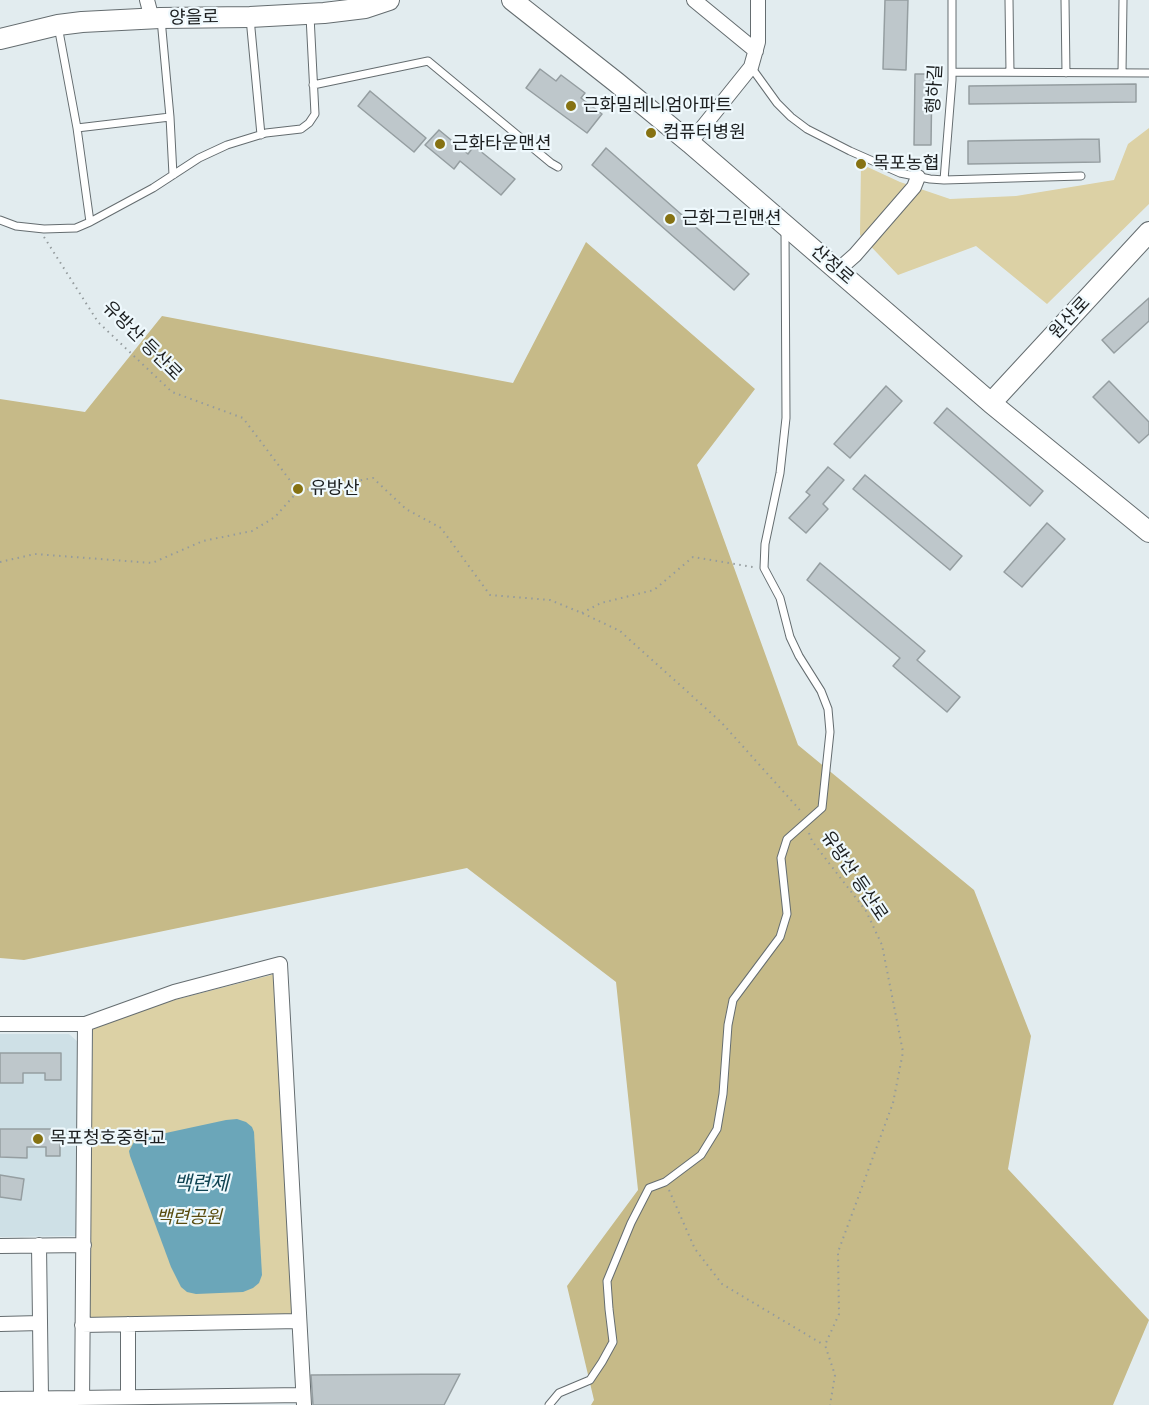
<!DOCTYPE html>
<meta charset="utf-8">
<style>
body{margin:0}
canvas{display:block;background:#e2ecef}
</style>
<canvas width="1149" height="1405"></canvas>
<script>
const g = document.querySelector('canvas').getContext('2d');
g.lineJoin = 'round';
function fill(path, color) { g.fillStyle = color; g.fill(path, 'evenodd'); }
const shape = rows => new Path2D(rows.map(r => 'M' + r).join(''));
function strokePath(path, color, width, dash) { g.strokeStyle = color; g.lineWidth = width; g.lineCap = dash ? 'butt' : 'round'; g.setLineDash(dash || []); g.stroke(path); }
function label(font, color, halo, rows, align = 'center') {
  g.font = font + ' "PT Serif","Noto Sans KR",serif'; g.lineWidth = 4.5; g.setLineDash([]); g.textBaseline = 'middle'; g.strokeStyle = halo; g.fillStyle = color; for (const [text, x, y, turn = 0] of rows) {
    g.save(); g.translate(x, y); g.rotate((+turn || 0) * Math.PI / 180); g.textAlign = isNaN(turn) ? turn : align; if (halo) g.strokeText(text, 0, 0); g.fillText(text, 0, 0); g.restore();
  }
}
fill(shape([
 [0,1034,69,1034,78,1042,76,1236,0,1237]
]), '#cee0e6');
fill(shape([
 [1149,128,1149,204,1047,304,976,246,898,275,860,235,861,164,900,182,950,199,1016,196,1114,180,1128,144],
 [275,974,292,1314,88,1319,93,1021]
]), '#dcd1a5');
fill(shape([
 [586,242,755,389,697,465,798,745,974,890,1031,1036,1008,1169,1149,1320,1113,1405,591,1405,594,1400,567,1286,638,1190,616,982,467,868,24,960,0,958,0,399,85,412,162,316,513,383]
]), '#c6ba88');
fill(shape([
 [237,1119,246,1122,252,1127,254,1132,262,1275,259,1283,253,1288,243,1292,196,1294,187,1292,181,1287,171,1267,130,1156,129,1151,134,1142,138,1139,226,1120]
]), '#6ba6b9');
const building = shape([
 [885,0,908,0,906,70,883,69,885,0],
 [540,69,556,81,561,75,585,93,581,98,602,114,587,133,526,88,540,69],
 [915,74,932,74,931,145,914,145,915,74],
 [1136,84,1136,102,969,104,969,86,1136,84],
 [370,91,426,138,414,152,358,106,370,91],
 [439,130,468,154,474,146,515,179,501,195,460,161,454,169,425,145,439,130],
 [1099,139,1100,162,968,164,968,141,1099,139],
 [606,148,749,274,734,290,592,165,606,148],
 [1149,298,1149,321,1114,353,1102,340,1149,298],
 [1109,381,1149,422,1149,434,1139,443,1093,397,1109,381],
 [886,386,902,401,850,458,834,444,886,386],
 [947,408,1043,491,1030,506,934,423,947,408],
 [828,467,844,480,823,504,828,509,806,533,789,518,810,495,806,492,828,467],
 [865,475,962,556,950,570,853,489,865,475],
 [1047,523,1065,539,1022,587,1004,572,1047,523],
 [820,563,925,651,917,660,960,697,947,712,893,666,900,658,807,580,820,563],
 [0,1053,61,1053,61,1080,45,1080,45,1073,23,1073,23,1083,0,1083,0,1053],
 [0,1129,60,1129,60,1156,46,1156,46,1147,27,1147,27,1158,0,1157,0,1129],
 [0,1175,24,1179,21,1200,0,1197,0,1175],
 [460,1374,444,1405,313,1405,311,1375,460,1374]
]);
fill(building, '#bec7cb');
strokePath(building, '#959ea1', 1.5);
const lane = shape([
 [1009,0,1010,72],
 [1065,0,1066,73],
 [250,18,261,135],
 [161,19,170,117,173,175],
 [58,26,77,128,90,222],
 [751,67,777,103,791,117,807,129,850,151,900,173,930,179,944,180,1081,176],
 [952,72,1149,73],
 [1122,73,1123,0],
 [313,85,428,61,551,163,558,167],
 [77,128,170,117],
 [944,180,952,80,952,0],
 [0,220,16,226,44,229,76,228,90,222,153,188,199,158,227,145,266,133,301,129,309,123,315,114,310,16],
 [549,1405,559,1393,590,1380,602,1362,613,1342,609,1309,607,1281,631,1223,649,1188,665,1182,701,1155,717,1129,723,1094,728,1025,733,1000,780,937,787,914,781,858,787,839,822,808,830,732,828,709,821,691,799,656,790,637,780,598,764,568,765,544,780,473,786,418,785,230]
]);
const street = shape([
 [147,0,152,19],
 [694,0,756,51],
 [690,143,751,67,758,42,758,0],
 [838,270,855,255,914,187,918,177],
 [0,1024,85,1024,174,992,280,964,304,1405],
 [39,1245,41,1398],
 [0,1246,84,1245],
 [0,1324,40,1323],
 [128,1324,128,1397],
 [82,1325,299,1321],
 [0,1399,303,1395],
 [82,1405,85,1024]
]);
const secondary = shape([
 [512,0,616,82,690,143,991,403,1149,532],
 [0,39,58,25,82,22,160,18,250,17,324,13,365,8,389,0],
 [991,403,1149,232]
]);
strokePath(lane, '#656d70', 9);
strokePath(street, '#656d70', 16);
strokePath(secondary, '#656d70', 22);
strokePath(shape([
 [44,237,98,322,172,392,243,418,298,491],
 [0,562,35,554,152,563,203,541,252,531,275,517,298,491,373,478,406,509,441,528,490,595,550,600,582,613,620,631,721,722,799,809,801,814],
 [582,613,601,603,654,590,693,557,753,567],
 [809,833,812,841,866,911,882,945,903,1052,893,1103,838,1252,839,1314,825,1345,835,1375,830,1405],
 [669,1190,695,1249,722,1284,824,1345]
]), '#949b9d', 2, [1.5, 4.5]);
strokePath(lane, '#fff', 7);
strokePath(street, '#fff', 14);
strokePath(secondary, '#fff', 20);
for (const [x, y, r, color] of [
 [571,106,6,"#867213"],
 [651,133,6,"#867213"],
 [440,144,6,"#867213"],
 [861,164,6,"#867213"],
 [670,219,6,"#867213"],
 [298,489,6,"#867213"],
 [38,1139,6,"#867213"]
]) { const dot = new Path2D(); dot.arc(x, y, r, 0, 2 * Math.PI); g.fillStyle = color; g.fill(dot); strokePath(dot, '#eff9fd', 2); }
label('18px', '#1c1f20', '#eff9fd', [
 ["양을로",194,18,-1],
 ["행하길",935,89,-87],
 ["산정로",832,265,41],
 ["원산로",1070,318,-47],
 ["유방산 등산로",142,341,45],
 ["유방산 등산로",854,876,56]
]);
label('18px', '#1c1f20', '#eff9fd', [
 ["근화밀레니엄아파트",583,106],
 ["컴퓨터병원",663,133],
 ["근화타운맨션",452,144],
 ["목포농협",873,164],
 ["근화그린맨션",682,219],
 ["유방산",310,489],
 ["목포청호중학교",50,1139]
], 'left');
label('italic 18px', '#584b0e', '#eff9fd', [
 ["백련공원",189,1218]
]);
label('italic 20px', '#104453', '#eff9fd', [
 ["백련제",201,1184]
]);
</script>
